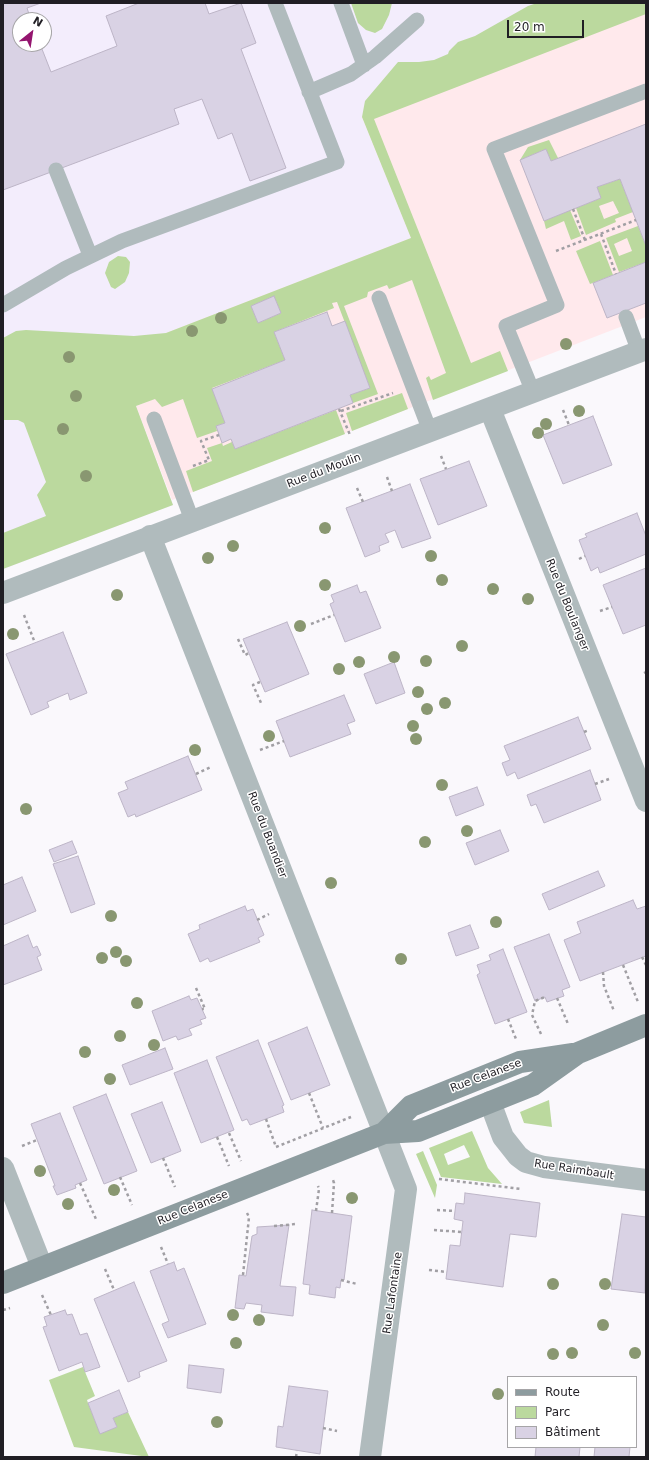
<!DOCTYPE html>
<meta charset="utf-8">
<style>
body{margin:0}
#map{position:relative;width:649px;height:1460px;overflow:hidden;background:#faf8fc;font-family:"DejaVu Sans",sans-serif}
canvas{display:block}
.frame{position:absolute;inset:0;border:4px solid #201e24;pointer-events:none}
.legend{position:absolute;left:507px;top:1376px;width:130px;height:72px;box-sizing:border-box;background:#fff;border:1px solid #a6a5a7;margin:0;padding:5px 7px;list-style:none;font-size:12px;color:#201e24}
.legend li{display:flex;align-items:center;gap:8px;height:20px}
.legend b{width:20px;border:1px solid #a6a5a7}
.north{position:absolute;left:12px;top:12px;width:40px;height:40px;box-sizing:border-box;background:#fff;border:1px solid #a6a5a7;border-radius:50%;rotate:30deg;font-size:11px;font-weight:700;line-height:16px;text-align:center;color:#201e24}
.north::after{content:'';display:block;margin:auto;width:14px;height:18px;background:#94156f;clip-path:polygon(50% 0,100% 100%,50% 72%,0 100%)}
.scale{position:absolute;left:507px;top:20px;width:77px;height:18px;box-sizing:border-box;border:2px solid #201e24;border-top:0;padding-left:5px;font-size:12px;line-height:14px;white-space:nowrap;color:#201e24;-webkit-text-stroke:3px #fff;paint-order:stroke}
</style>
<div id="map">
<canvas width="649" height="1460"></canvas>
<div class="frame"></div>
<ul class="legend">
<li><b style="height:5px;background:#8d9c9f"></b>Route</li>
<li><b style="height:11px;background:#bbd99e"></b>Parc</li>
<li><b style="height:11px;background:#d9d2e4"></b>Bâtiment</li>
</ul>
<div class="north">N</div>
<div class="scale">20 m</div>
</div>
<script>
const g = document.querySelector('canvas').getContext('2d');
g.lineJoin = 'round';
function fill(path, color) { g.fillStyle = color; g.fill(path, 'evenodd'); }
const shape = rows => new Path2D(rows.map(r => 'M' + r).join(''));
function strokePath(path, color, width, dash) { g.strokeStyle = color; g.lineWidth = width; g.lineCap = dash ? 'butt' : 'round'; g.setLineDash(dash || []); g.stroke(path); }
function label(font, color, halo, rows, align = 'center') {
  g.font = font + ' "DejaVu Sans",sans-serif'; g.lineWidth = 3; g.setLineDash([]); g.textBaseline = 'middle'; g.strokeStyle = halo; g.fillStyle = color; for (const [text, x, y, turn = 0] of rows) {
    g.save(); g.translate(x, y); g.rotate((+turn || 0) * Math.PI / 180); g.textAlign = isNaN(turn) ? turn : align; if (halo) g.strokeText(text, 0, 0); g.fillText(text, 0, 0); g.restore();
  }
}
fill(shape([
 [3,3,646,3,362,117,411,238,187,386,136,406,173,505,3,569],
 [20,20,44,20,44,44,20,44]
]), '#f3edfc');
fill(shape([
 [646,6,646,317,172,500,136,406,187,386,166,333,411,238,362,117]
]), '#ffe9ec');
fill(shape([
 [351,3,392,3,389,15,382,29,375,33,366,30,358,23],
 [537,3,646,3,646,14,374,119,471,363,500,351,508,371,433,400,426,378,429,376,431,380,446,373,412,280,389,289,387,285,368,292,367,297,344,306,378,394,353,403,350,395,370,388,337,302,332,303,334,308,274,332,285,360,212,388,225,423,216,426,217,431,197,438,183,399,162,407,155,399,136,406,173,505,3,569,3,533,46,516,37,495,46,482,24,423,18,420,3,420,3,338,16,331,26,330,134,336,166,333,411,238,362,117,365,101,398,62,419,62,434,60,448,54,449,51,458,42,475,36,528,6],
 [274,296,281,313,258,323,251,306],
 [549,140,558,158,551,161,546,149,520,160,528,147],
 [620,179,633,212,615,219,616,222,586,235,576,208,601,198,597,187],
 [613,201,619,213,604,219,599,206],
 [570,210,581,236,571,240,564,221,546,229,544,221],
 [638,226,646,246,646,262,619,272,606,238],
 [627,238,632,251,619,256,614,244],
 [600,241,613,275,590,284,576,251],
 [118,256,126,257,130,262,129,273,125,282,115,289,111,287,105,273,109,262],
 [402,393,408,409,352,431,346,413],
 [336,410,345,434,193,492,186,471,212,461,207,448,222,443,223,446,232,442,235,449],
 [549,1100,552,1127,524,1123,520,1112],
 [472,1131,488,1168,502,1184,441,1177,429,1148],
 [464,1145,470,1157,448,1165,444,1154],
 [423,1151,437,1185,435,1198,416,1154],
 [83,1367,95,1396,87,1400,88,1403,100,1433,117,1427,113,1418,128,1412,149,1457,74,1447,49,1380]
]), '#bbd99e');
const building = shape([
 [3,3,41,3,27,8,31,20,20,20,20,44,40,44,51,72,117,46,106,16,139,3,205,3,209,14,241,3,256,43,241,49,286,168,250,181,232,133,218,139,202,99,174,109,179,124,3,190,3,3],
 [646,124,646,246,620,179,597,187,601,198,544,221,520,160,546,149,551,161,646,124],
 [646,262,646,303,607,318,593,283,646,262],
 [274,296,281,313,258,323,251,306,274,296],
 [327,312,332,326,345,321,370,388,350,395,353,403,235,449,231,439,222,443,216,426,225,423,212,389,285,360,274,332,327,312],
 [593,416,612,465,563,484,543,435,593,416],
 [469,461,487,506,438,525,420,479,469,461],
 [410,484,431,538,402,548,395,530,385,534,389,542,379,546,380,551,365,557,346,508,410,484],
 [637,513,646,536,646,554,600,573,598,567,591,571,579,540,587,537,585,534,637,513],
 [646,568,646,625,623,634,603,585,646,568],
 [357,585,360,593,366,591,381,628,345,642,330,604,334,602,331,595,357,585],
 [287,622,309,674,265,692,243,639,287,622],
 [63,632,87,693,70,700,68,693,47,702,49,707,31,715,6,654,63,632],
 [394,662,405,693,376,704,364,674,394,662],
 [344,695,355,721,347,724,351,734,290,757,276,721,344,695],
 [578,717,591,749,518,779,515,772,507,776,502,763,510,760,504,746,578,717],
 [188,756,202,790,136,817,135,814,128,817,118,793,128,789,125,782,188,756],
 [590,770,601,800,544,823,536,804,531,806,527,795,590,770],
 [477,787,484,805,456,816,449,797,477,787],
 [500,830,509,851,475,865,466,843,500,830],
 [72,841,77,853,54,862,49,850,72,841],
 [78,856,95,904,71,913,53,864,78,856],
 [598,871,605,886,549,910,542,894,598,871],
 [22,877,36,911,3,925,3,885,22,877],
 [633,900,637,909,646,906,646,956,580,981,564,940,581,933,577,922,633,900],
 [245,906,247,911,253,909,264,935,258,938,260,942,210,962,208,958,200,962,188,934,200,929,199,925,245,906],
 [470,925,479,948,456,956,448,933,470,925],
 [549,934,570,987,562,990,564,996,547,1002,545,997,535,1001,514,947,549,934],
 [28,935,33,948,37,946,41,955,37,957,42,970,3,985,3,946,28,935],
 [503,949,527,1012,495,1024,477,975,480,973,477,965,491,960,489,955,503,949],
 [189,996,191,1000,197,998,206,1018,200,1020,202,1024,189,1029,192,1035,178,1040,176,1036,163,1041,152,1011,189,996],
 [307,1027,330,1085,291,1100,268,1043,307,1027],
 [258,1040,284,1105,282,1106,284,1112,250,1125,247,1119,242,1121,216,1057,258,1040],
 [165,1048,173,1069,130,1085,122,1065,165,1048],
 [207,1060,234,1130,201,1143,174,1073,207,1060],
 [106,1094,137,1171,104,1184,73,1107,106,1094],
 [162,1102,181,1151,151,1163,131,1114,162,1102],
 [60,1113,87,1180,75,1185,76,1188,57,1195,53,1186,55,1186,31,1124,60,1113],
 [465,1193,540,1203,536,1237,510,1234,503,1287,446,1279,450,1245,460,1246,463,1221,454,1219,456,1203,464,1204,465,1193],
 [312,1210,352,1216,344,1280,341,1280,340,1288,336,1287,335,1298,309,1294,310,1285,303,1284,312,1210],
 [622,1214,646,1217,645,1293,611,1289,622,1214],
 [289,1225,280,1286,296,1287,293,1316,261,1312,262,1305,246,1303,244,1309,235,1308,239,1275,246,1276,252,1236,257,1234,257,1227,289,1225],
 [174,1262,177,1271,184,1268,206,1324,168,1338,162,1324,169,1321,150,1271,174,1262],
 [134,1282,167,1361,139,1372,140,1377,128,1382,94,1299,134,1282],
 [65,1310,67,1315,72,1314,80,1335,87,1333,100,1367,85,1372,82,1362,59,1371,43,1327,47,1326,44,1317,65,1310],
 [189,1365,224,1369,221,1393,187,1388,189,1365],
 [289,1386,328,1391,320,1454,276,1447,278,1426,283,1427,289,1386],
 [119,1390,128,1412,113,1418,117,1427,100,1434,88,1403,119,1390],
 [536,1447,580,1447,579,1457,535,1457,536,1447],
 [595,1447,630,1447,629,1457,594,1457,595,1447]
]);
fill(building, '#d9d2e4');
strokePath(building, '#bdb5c7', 1);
strokePath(shape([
 [573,209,585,240],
 [601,234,616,274],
 [556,251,636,220],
 [339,409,350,435],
 [563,410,569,425],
 [341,411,393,393],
 [441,456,446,469],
 [193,466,209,460,201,441,219,435],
 [387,477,392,491],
 [357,488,363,502],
 [579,559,585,556],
 [600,611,612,607],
 [24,615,35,643],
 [311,624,334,615],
 [238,639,245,655,249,653],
 [644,673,646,672],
 [260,682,253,685,262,705],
 [584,732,589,730],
 [260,750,284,741],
 [196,774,211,767],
 [595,784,609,779],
 [257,920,269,914],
 [642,957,646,965],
 [623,965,638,1002],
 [603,972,604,986,614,1011],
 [196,988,205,1009,202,1009],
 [557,998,568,1024],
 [508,1019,516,1039],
 [541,1034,532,1015,535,1001,545,997],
 [309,1093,323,1128],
 [266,1119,276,1147],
 [229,1133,241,1161],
 [217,1137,229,1166],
 [22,1146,37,1140],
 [276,1147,351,1117],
 [163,1158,175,1187],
 [120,1177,132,1205],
 [439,1179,521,1189],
 [80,1183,96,1219],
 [437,1210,455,1211],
 [316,1211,319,1189,318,1186],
 [332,1213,334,1183,333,1180],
 [274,1226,296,1224],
 [434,1230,461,1232],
 [161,1247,168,1264],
 [105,1269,114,1290],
 [429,1270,447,1272],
 [243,1275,249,1217,247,1213],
 [341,1280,357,1284],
 [42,1295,51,1315],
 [3,1310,10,1308],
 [323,1428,337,1431],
 [296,1457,297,1451]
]), '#a19fa4', 2.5, [3, 3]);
strokePath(shape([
 [341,3,364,65],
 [309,92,351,74,375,57,417,20],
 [56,170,90,255],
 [379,298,430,431],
 [3,305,66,268,122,241,337,162,275,3],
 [626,317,639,352],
 [533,392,506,326,557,305,494,149,646,91],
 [154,419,192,520]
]), '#b0bbbd', 15);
strokePath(shape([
 [490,409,646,801],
 [150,536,406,1189,370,1457],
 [3,593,646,349],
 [490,1102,503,1137,518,1156,526,1162,544,1167,646,1180],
 [3,1168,42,1267]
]), '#b0bbbd', 22);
strokePath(shape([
 [384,1133,411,1106,520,1062,573,1054],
 [3,1283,384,1133,418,1131,533,1085,578,1053,646,1025]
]), '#8d9c9f', 22);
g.fillStyle = '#899771';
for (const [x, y] of [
 [221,318],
 [192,331],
 [566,344],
 [69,357],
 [76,396],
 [579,411],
 [546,424],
 [63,429],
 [538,433],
 [86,476],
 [325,528],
 [233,546],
 [431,556],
 [208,558],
 [442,580],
 [325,585],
 [493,589],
 [117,595],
 [528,599],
 [300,626],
 [13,634],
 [462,646],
 [394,657],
 [426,661],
 [359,662],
 [339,669],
 [418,692],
 [445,703],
 [427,709],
 [413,726],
 [269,736],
 [416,739],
 [195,750],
 [442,785],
 [26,809],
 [467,831],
 [425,842],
 [331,883],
 [111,916],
 [496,922],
 [116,952],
 [102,958],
 [401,959],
 [126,961],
 [137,1003],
 [120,1036],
 [154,1045],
 [85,1052],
 [110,1079],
 [40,1171],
 [114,1190],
 [352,1198],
 [68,1204],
 [553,1284],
 [605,1284],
 [233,1315],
 [259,1320],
 [603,1325],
 [236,1343],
 [572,1353],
 [635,1353],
 [553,1354],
 [498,1394],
 [217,1422]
]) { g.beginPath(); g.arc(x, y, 6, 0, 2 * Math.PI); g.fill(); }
label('11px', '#201e24', '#fff', [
 ["Rue du Moulin",324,471,-21],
 ["Rue du Boulanger",567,605,68],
 ["Rue du Buandier",267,835,69],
 ["Rue Celanese",486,1076,-21],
 ["Rue Raimbault",574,1170,9],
 ["Rue Celanese",193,1208,-22],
 ["Rue Lafontaine",393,1293,-82]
]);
</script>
